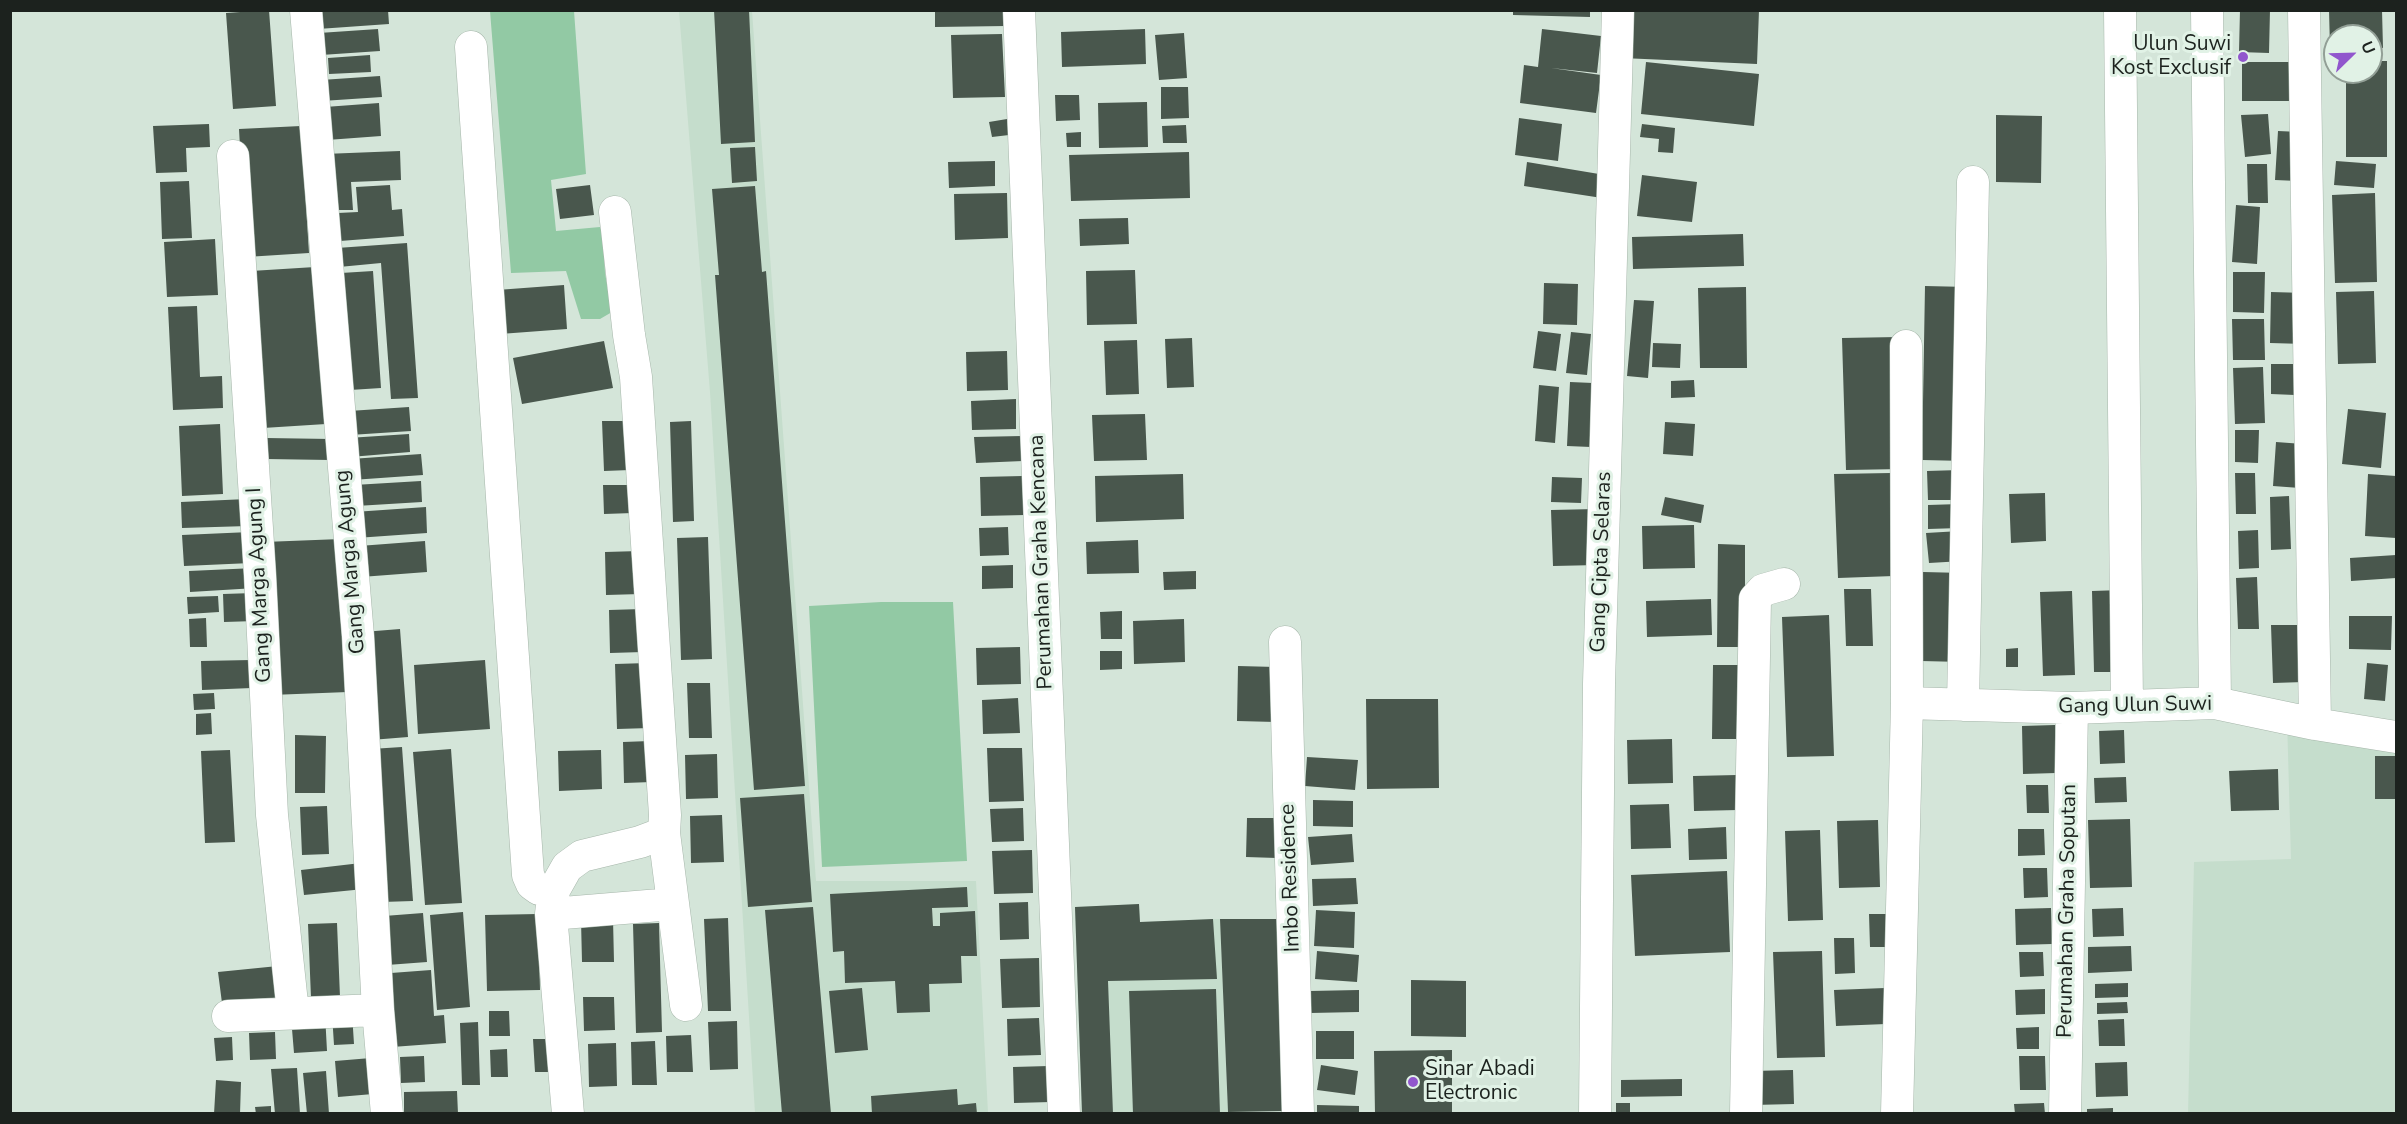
<!DOCTYPE html>
<style>
body{margin:0}
#map{position:relative;width:2407px;height:1124px;overflow:hidden;background:#d4e5d9;font-family:"Nunito Sans",sans-serif}
canvas{display:block}
.frame{position:absolute;inset:0;border:12px solid #1c221e;pointer-events:none}
.north{position:absolute;left:2323px;top:24px;width:60px;height:60px;box-sizing:border-box;background:#e1f2e6;border:2px solid #929f96;border-radius:50%;rotate:67deg;font-size:16px;font-weight:700;line-height:24px;text-align:center;color:#1c221e}
.north::after{content:'';display:block;margin:auto;width:21px;height:27px;background:#9156cd;clip-path:polygon(50% 0,100% 100%,50% 72%,0 100%)}
</style>
<div id="map">
<canvas width="2407" height="1124"></canvas>
<div class="frame"></div>
<div class="north">U</div>
</div>
<script>
const g = document.querySelector('canvas').getContext('2d');
g.lineJoin = 'round';
function fill(path, color) { g.fillStyle = color; g.fill(path, 'evenodd'); }
const shape = rows => new Path2D(rows.map(r => 'M' + r).join(''));
function strokePath(path, color, width, dash) { g.strokeStyle = color; g.lineWidth = width; g.lineCap = dash ? 'butt' : 'round'; g.setLineDash(dash || []); g.stroke(path); }
function label(font, color, halo, rows, align = 'center') {
  g.font = font + ' "Nunito Sans",sans-serif'; g.lineWidth = 6; g.setLineDash([]); g.textBaseline = 'middle'; g.strokeStyle = halo; g.fillStyle = color; for (const [text, x, y, turn = 0] of rows) {
    g.save(); g.translate(x, y); g.rotate((+turn || 0) * Math.PI / 180); g.textAlign = isNaN(turn) ? turn : align; if (halo) g.strokeText(text, 0, 0); g.fillText(text, 0, 0); g.restore();
  }
}
fill(shape([
 [679,11,752,11,816,881,976,881,988,1113,755,1113,710,392],
 [2287,719,2396,737,2396,1113,2188,1114,2194,862,2291,859],
 [1139,904,1140,922,1220,919,1228,1113,1082,1113,1075,907]
]), '#c5ddcc');
fill(shape([
 [490,11,574,11,586,174,551,180,556,231,600,227,603,234,605,273,612,312,600,319,581,319,566,271,511,273],
 [881,602,953,602,967,861,822,867,809,606]
]), '#92c9a4');
fill(shape([
 [269,10,276,106,233,109,226,13],
 [341,10,388,10,389,24,318,29,317,12],
 [714,10,749,10,755,142,721,144],
 [935,10,1006,10,1006,26,935,27],
 [1513,10,1590,10,1590,17,1513,15],
 [1625,10,1759,10,1757,64,1622,58],
 [2240,10,2270,10,2269,53,2239,52],
 [2329,10,2382,10,2383,48,2371,48,2371,36,2335,36,2335,48,2330,48],
 [378,29,380,51,321,55,319,33],
 [1145,29,1146,64,1062,67,1061,32],
 [1542,29,1601,36,1597,73,1551,68,1601,75,1596,113,1520,103,1524,65,1538,67],
 [1184,33,1187,78,1159,80,1155,35],
 [1002,34,1005,97,953,98,951,35],
 [370,55,371,72,329,74,328,58],
 [2371,61,2387,61,2387,157,2346,157,2346,72,2371,72],
 [1646,62,1759,74,1754,126,1641,114],
 [2242,62,2290,62,2291,101,2242,101],
 [380,76,382,97,322,101,321,80],
 [1161,87,1188,87,1189,118,1161,119],
 [1055,95,1079,95,1080,120,1056,121],
 [1147,102,1148,147,1099,148,1098,103],
 [379,103,381,136,327,140,325,107],
 [2268,114,2271,154,2245,157,2241,115],
 [1996,115,2042,116,2041,183,1996,182],
 [1519,118,1562,124,1558,161,1515,155],
 [1007,119,1009,135,992,137,989,122],
 [209,124,210,147,186,148,187,172,156,173,153,126],
 [1642,124,1675,128,1673,153,1658,152,1659,139,1640,137],
 [1186,125,1187,143,1163,143,1162,126],
 [301,126,309,253,246,257,239,129],
 [2278,131,2300,132,2298,181,2275,180],
 [1081,132,1081,147,1067,147,1066,133],
 [755,147,757,181,732,183,730,148],
 [400,151,401,180,351,182,353,210,326,210,324,154],
 [1189,152,1190,198,1071,201,1069,155],
 [995,161,995,186,949,188,948,162],
 [2336,161,2376,164,2374,188,2334,185],
 [1527,162,1605,175,1602,198,1524,186],
 [2247,164,2267,164,2268,203,2248,203],
 [1642,175,1697,182,1692,222,1637,216],
 [189,181,192,238,162,239,160,182],
 [390,185,392,210,402,209,404,236,340,241,338,213,358,212,356,187],
 [590,185,594,215,560,219,556,189],
 [755,186,762,272,766,271,805,786,754,790,715,275,719,275,712,189],
 [1007,193,1008,238,955,240,954,194],
 [2375,193,2377,282,2335,283,2332,195],
 [2236,205,2260,207,2257,264,2232,262],
 [1128,218,1129,244,1080,246,1079,219],
 [1743,234,1744,266,1633,269,1632,237],
 [215,239,218,295,167,297,164,242],
 [407,243,418,398,391,399,381,263,339,267,337,248],
 [315,267,326,424,263,428,251,271],
 [1135,270,1137,324,1087,325,1086,271],
 [373,271,381,388,350,390,341,273],
 [2233,272,2265,272,2264,313,2233,312],
 [1544,283,1578,284,1577,325,1543,324],
 [564,285,567,329,500,334,497,290],
 [1925,286,1968,287,1966,461,1922,460],
 [1746,287,1747,368,1700,368,1698,288],
 [2374,291,2376,363,2338,364,2336,292],
 [2271,292,2306,293,2305,344,2270,343],
 [1634,300,1654,301,1648,378,1627,376],
 [197,306,200,377,222,376,223,408,173,410,168,307],
 [2232,319,2264,319,2265,360,2233,360],
 [1538,331,1561,334,1556,371,1533,368],
 [1571,332,1591,334,1587,375,1566,373],
 [1898,337,1902,469,1846,470,1842,338],
 [1192,338,1194,387,1167,388,1165,339],
 [1137,340,1139,394,1106,395,1104,341],
 [604,341,613,388,522,404,513,358],
 [1653,343,1681,344,1680,368,1652,367],
 [1007,351,1008,390,967,391,966,352],
 [2271,364,2296,364,2295,395,2271,394],
 [2263,367,2265,423,2235,424,2233,368],
 [1694,380,1695,397,1671,398,1671,381],
 [1570,382,1593,383,1591,447,1567,446],
 [1539,385,1559,387,1555,443,1535,441],
 [1016,399,1016,429,972,430,971,401],
 [409,407,411,431,350,435,349,411],
 [2348,409,2386,413,2381,468,2342,464],
 [1145,414,1147,460,1094,461,1092,415],
 [602,421,628,421,630,470,604,471],
 [691,421,694,521,673,522,670,422],
 [1665,422,1695,424,1693,456,1663,454],
 [220,424,223,494,182,496,179,426],
 [2235,430,2259,430,2258,463,2235,462],
 [409,434,410,452,350,457,348,438],
 [1022,436,1023,461,976,463,974,437],
 [266,438,331,439,330,460,266,459],
 [2276,442,2303,444,2300,488,2273,486],
 [421,454,423,475,352,480,351,459],
 [1960,470,1961,500,1928,500,1927,471],
 [1891,473,1894,576,1838,578,1834,474],
 [2235,473,2255,473,2256,514,2236,514],
 [1183,474,1184,519,1096,522,1095,476],
 [2368,474,2396,476,2396,538,2365,536],
 [1023,476,1025,515,981,516,980,477],
 [1552,477,1582,478,1581,503,1551,502],
 [421,481,422,502,356,506,354,485],
 [603,485,632,485,633,513,604,514],
 [2045,493,2046,541,2011,543,2009,494],
 [2289,496,2291,549,2271,550,2270,497],
 [1665,497,1704,505,1701,523,1661,515],
 [247,499,248,526,182,528,181,502],
 [1960,504,1960,528,1928,529,1928,505],
 [426,507,427,533,356,538,354,512],
 [1596,509,1598,565,1553,566,1551,510],
 [1694,525,1695,568,1643,569,1642,526],
 [1008,527,1009,555,980,556,979,528],
 [2258,530,2259,568,2239,569,2238,531],
 [1960,531,1963,561,1929,563,1926,533],
 [250,532,251,563,184,566,182,535],
 [708,537,712,659,681,660,677,538],
 [341,539,348,692,271,695,264,542],
 [1138,540,1139,573,1087,574,1086,542],
 [425,541,427,572,361,577,359,546],
 [1718,544,1745,545,1745,647,1717,647],
 [640,551,641,594,606,595,605,552],
 [2396,555,2396,578,2351,581,2350,558],
 [1013,565,1013,588,982,589,982,566],
 [255,568,256,588,190,592,189,571],
 [1196,571,1196,589,1164,590,1163,572],
 [1923,572,1964,573,1963,662,1921,661],
 [2257,577,2259,629,2238,629,2236,578],
 [1844,589,1871,589,1873,646,1846,646],
 [2122,590,2124,672,2094,672,2092,591],
 [2072,591,2075,675,2043,676,2040,592],
 [254,593,256,621,224,622,223,594],
 [218,596,219,612,188,614,187,597],
 [1711,599,1712,635,1647,637,1646,601],
 [642,609,643,652,610,653,609,610],
 [1122,611,1122,639,1101,639,1100,612],
 [1829,615,1834,756,1787,757,1782,617],
 [2349,616,2392,616,2391,650,2349,649],
 [206,618,207,647,190,647,189,619],
 [1184,619,1185,662,1134,664,1133,621],
 [2271,625,2302,625,2304,682,2273,683],
 [400,629,408,737,371,740,363,632],
 [1020,647,1021,684,977,685,976,648],
 [2018,648,2018,667,2006,667,2006,649],
 [1100,651,1122,651,1122,669,1100,670],
 [251,660,252,688,202,690,201,661],
 [485,660,490,729,418,734,414,665],
 [648,663,650,728,617,729,615,664],
 [2367,663,2388,665,2385,701,2364,699],
 [1713,665,1742,665,1742,739,1712,739],
 [1238,666,1276,667,1276,722,1237,721],
 [687,683,710,683,712,738,689,738],
 [214,693,215,709,194,710,193,694],
 [1018,698,1020,733,983,734,982,700],
 [1366,699,1438,699,1439,788,1367,789],
 [211,713,212,734,196,735,196,714],
 [2055,725,2056,773,2023,774,2022,726],
 [2124,730,2125,763,2100,764,2099,731],
 [295,735,326,736,325,793,295,793],
 [1672,739,1673,783,1628,784,1627,740],
 [650,741,652,782,624,783,623,742],
 [402,747,413,901,382,902,371,749],
 [987,748,1022,748,1024,801,989,802],
 [451,749,462,903,425,905,413,752],
 [230,750,235,842,205,843,201,751],
 [601,750,602,789,559,791,558,751],
 [717,754,718,798,686,799,685,755],
 [2375,756,2396,756,2396,799,2375,799],
 [1307,757,1358,760,1355,790,1305,786],
 [2278,769,2279,810,2231,811,2229,771],
 [1737,775,1738,810,1694,811,1693,776],
 [2126,777,2127,802,2095,803,2094,778],
 [2026,785,2048,785,2049,813,2027,813],
 [804,794,812,902,748,907,740,798],
 [1313,800,1353,801,1353,827,1313,826],
 [1669,804,1671,848,1631,849,1630,805],
 [327,806,329,854,302,855,300,807],
 [1023,808,1024,841,992,842,990,809],
 [722,815,724,862,691,863,690,816],
 [1247,818,1278,818,1277,858,1246,857],
 [2130,819,2132,887,2090,888,2088,820],
 [1878,820,1880,887,1839,888,1837,821],
 [1726,827,1727,859,1689,860,1688,829],
 [2018,829,2044,829,2045,855,2018,856],
 [1820,830,1823,920,1788,921,1785,831],
 [1352,834,1354,862,1311,865,1308,837],
 [1032,850,1033,893,994,894,992,851],
 [361,863,364,889,304,895,301,870],
 [2023,868,2047,868,2048,897,2024,898],
 [1727,871,1730,952,1635,956,1631,875],
 [1356,878,1358,904,1313,906,1312,879],
 [967,887,968,907,932,908,933,926,940,926,940,913,975,911,977,956,961,956,962,983,929,984,930,1012,897,1013,895,981,845,983,844,951,833,952,830,894],
 [1028,902,1029,939,1000,940,999,903],
 [1139,904,1140,922,1213,919,1217,979,1108,981,1113,1114,1082,1114,1075,907],
 [813,907,831,1114,782,1114,765,910],
 [2051,908,2052,944,2016,945,2015,909],
 [2123,908,2124,936,2093,937,2092,909],
 [1316,910,1355,912,1354,948,1314,946],
 [463,912,470,1007,437,1010,430,915],
 [423,913,427,962,387,965,384,916],
 [538,914,540,990,487,991,485,915],
 [1869,914,1892,914,1893,947,1870,947],
 [728,918,731,1011,708,1011,704,919],
 [613,919,614,962,582,962,581,920],
 [1220,919,1280,919,1285,1111,1228,1112],
 [337,923,340,997,311,998,308,924],
 [659,923,662,1032,636,1033,633,924],
 [1834,938,1854,938,1855,973,1835,974],
 [2131,946,2132,971,2088,973,2088,947],
 [1317,951,1359,955,1357,982,1315,979],
 [1822,951,1825,1057,1777,1058,1773,952],
 [2019,952,2043,952,2044,976,2020,977],
 [1039,958,1040,1007,1002,1008,1000,959],
 [278,966,282,997,222,1003,218,972],
 [431,970,434,1016,444,1015,446,1043,392,1047,391,973],
 [1411,980,1466,981,1466,1037,1411,1036],
 [2128,983,2128,997,2095,998,2095,984],
 [862,988,868,1050,835,1053,829,991],
 [1885,988,1886,1024,1836,1026,1834,990],
 [1216,989,1220,1114,1133,1114,1129,991],
 [2045,989,2045,1014,2016,1015,2015,990],
 [1359,990,1359,1012,1310,1013,1310,991],
 [583,997,614,997,615,1030,584,1031],
 [2127,1002,2128,1013,2097,1014,2097,1003],
 [489,1011,509,1011,510,1036,489,1036],
 [352,1013,354,1044,334,1045,332,1014],
 [325,1014,327,1051,294,1053,291,1017],
 [1039,1018,1041,1055,1008,1056,1007,1019],
 [2124,1019,2125,1046,2099,1046,2098,1020],
 [737,1021,738,1069,710,1070,708,1022],
 [478,1022,480,1085,462,1085,460,1023],
 [2039,1027,2039,1049,2017,1049,2016,1028],
 [1316,1031,1354,1031,1354,1059,1316,1059],
 [275,1032,276,1059,250,1060,249,1033],
 [691,1035,693,1072,667,1072,666,1036],
 [232,1037,233,1060,216,1061,214,1038],
 [533,1039,557,1039,558,1072,535,1072],
 [655,1041,657,1085,632,1085,631,1042],
 [616,1043,617,1086,589,1087,588,1044],
 [507,1049,508,1077,491,1077,490,1050],
 [1452,1050,1452,1114,1375,1114,1374,1051],
 [424,1056,425,1082,401,1083,400,1057],
 [2019,1056,2045,1056,2046,1090,2020,1090],
 [371,1058,373,1094,338,1097,335,1061],
 [2127,1062,2128,1096,2096,1097,2095,1063],
 [1321,1065,1358,1071,1355,1095,1317,1090],
 [1049,1066,1051,1102,1014,1103,1013,1067],
 [297,1068,300,1114,275,1114,271,1069],
 [1793,1070,1794,1104,1753,1105,1752,1071],
 [326,1071,329,1114,307,1114,303,1073],
 [1682,1079,1682,1096,1621,1097,1621,1080],
 [216,1080,241,1082,240,1114,214,1114],
 [957,1089,958,1105,976,1103,977,1114,872,1114,871,1096],
 [457,1091,458,1114,404,1114,404,1092],
 [1616,1103,1630,1103,1630,1114,1616,1114],
 [2044,1103,2045,1114,2015,1114,2014,1104],
 [1317,1105,1359,1106,1359,1114,1317,1114],
 [271,1106,271,1114,256,1114,255,1107],
 [2113,1108,2113,1114,2087,1114,2087,1109]
]), '#49574d');
const street = shape([
 [306,10,358,636,378,1010,387,1114],
 [1019,10,1064,1114],
 [2120,10,2127,706],
 [2207,10,2215,703],
 [2304,10,2315,724],
 [471,47,528,875,532,884,539,889,554,890],
 [233,156,260,575,272,815,293,1013],
 [1285,642,1298,1114],
 [1907,703,2072,708,2215,703,2315,724,2396,737],
 [1963,705,1973,182],
 [664,833,686,1005],
 [551,914,672,904],
 [228,1016,378,1010],
 [568,1114,551,914,554,890,567,867,582,856,640,842,664,833,665,815,636,377,629,335,615,212],
 [1595,1114,1599,684,1618,10],
 [1746,1114,1755,599,1763,590,1784,584],
 [1897,1114,1907,703,1906,346],
 [2065,1114,2072,708]
]);
strokePath(street, '#a6b6aa', 33);
strokePath(street, '#fff', 32);
for (const [x, y, r, color] of [
 [2243,57,6,"#9156cd"],
 [1413,1082,6,"#9156cd"]
]) { const dot = new Path2D(); dot.arc(x, y, r, 0, 2 * Math.PI); g.fillStyle = color; g.fill(dot); strokePath(dot, '#e1f2e6', 2); }
label('21px', '#1c221e', '#e1f2e6', [
 ["Ulun Suwi",2231,45],
 ["Kost Exclusif",2231,69],
 ["Sinar Abadi",1425,1070,"left"],
 ["Electronic",1425,1094,"left"]
], 'right');
label('21px', '#1c221e', '#e1f2e6', [
 ["Gang Marga Agung",351,562,-95],
 ["Perumahan Graha Kencana",1042,562,-92],
 ["Gang Cipta Selaras",1602,562,-88],
 ["Gang Marga Agung I",260,585,-93],
 ["Gang Ulun Suwi",2135,706,-1],
 ["Imbo Residence",1291,878,-92],
 ["Perumahan Graha Soputan",2068,911,-89]
]);
</script>
